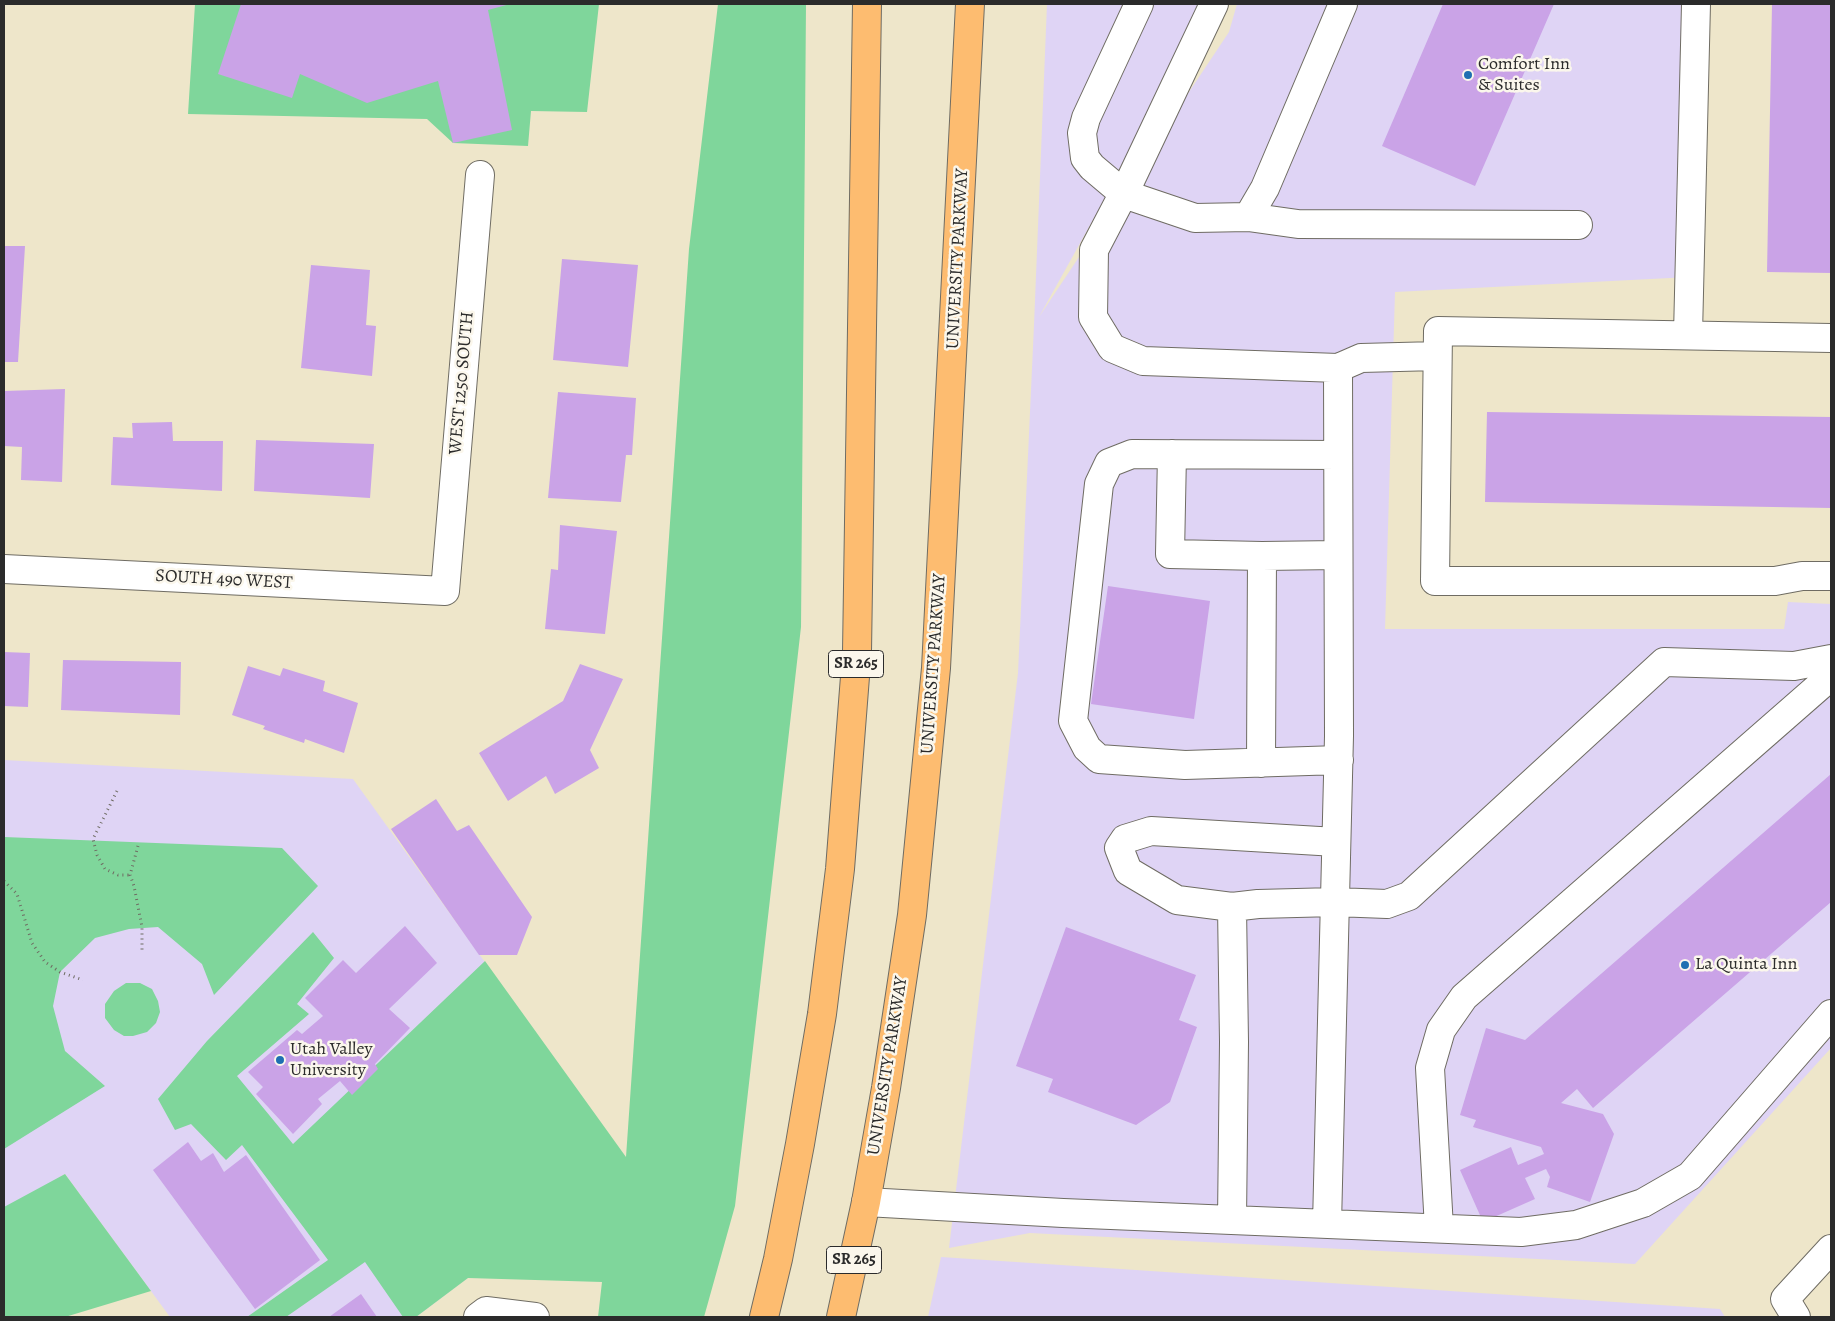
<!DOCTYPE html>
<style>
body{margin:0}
#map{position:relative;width:1835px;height:1321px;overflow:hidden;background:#eee6ca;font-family:Alegreya,serif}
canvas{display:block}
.frame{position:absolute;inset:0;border:5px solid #2b2b2b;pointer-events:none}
</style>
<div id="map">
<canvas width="1835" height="1321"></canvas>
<div class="frame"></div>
</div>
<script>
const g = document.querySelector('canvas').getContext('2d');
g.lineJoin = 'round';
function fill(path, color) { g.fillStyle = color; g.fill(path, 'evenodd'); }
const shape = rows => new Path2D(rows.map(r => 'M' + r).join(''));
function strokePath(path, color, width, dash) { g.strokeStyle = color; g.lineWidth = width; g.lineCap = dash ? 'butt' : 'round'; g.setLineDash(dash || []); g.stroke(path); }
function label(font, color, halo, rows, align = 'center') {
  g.font = font + ' Alegreya,serif'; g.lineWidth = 5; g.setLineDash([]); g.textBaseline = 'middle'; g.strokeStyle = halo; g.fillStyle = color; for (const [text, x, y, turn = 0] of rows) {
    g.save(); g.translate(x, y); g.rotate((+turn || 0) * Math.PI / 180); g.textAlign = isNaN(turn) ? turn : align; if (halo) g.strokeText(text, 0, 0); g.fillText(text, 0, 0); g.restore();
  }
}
fill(shape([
 [1047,4,1213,4,1039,317,1229,32,1237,4,1695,4,1690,277,1395,292,1385,629,1784,629,1788,602,1831,604,1831,1048,1635,1264,1030,1233,949,1248,1018,673,1034,325],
 [4,760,353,779,626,1158,416,1317,170,1317,65,1174,4,1210],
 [941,1257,1720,1309,1725,1317,928,1317]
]), '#dfd4f5');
fill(shape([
 [195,4,599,4,587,112,531,111,528,146,453,143,427,119,188,114],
 [718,4,806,4,801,627,735,1206,704,1317,598,1317,602,1282,468,1278,416,1317,403,1317,365,1262,286,1317,247,1317,328,1260,242,1145,226,1160,191,1124,175,1130,158,1099,207,1041,313,932,334,958,297,1004,309,1014,237,1076,293,1144,485,961,626,1157,689,249],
 [4,837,282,848,318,886,214,995,202,964,158,927,129,929,95,938,60,972,53,1006,65,1051,105,1086,4,1149],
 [126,983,140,983,152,989,158,1001,160,1012,156,1023,147,1032,133,1036,124,1036,114,1030,105,1018,105,1004,114,991],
 [65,1174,151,1291,65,1317,4,1317,4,1207]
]), '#7fd69b');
fill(shape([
 [241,4,510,4,488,10,512,130,453,143,438,81,367,103,300,74,292,98,218,74],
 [1443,4,1554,4,1475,186,1382,146],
 [1772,4,1831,4,1831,273,1767,272],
 [4,246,25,246,18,362,4,362],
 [562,259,638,265,628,367,553,360],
 [311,265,370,270,366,325,376,326,372,376,301,368],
 [65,389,62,482,21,480,22,447,4,446,4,391],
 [558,392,636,398,632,455,626,455,621,502,548,498],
 [1487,412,1831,417,1831,508,1485,502],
 [172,422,173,441,223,441,222,491,111,485,113,437,133,438,132,423],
 [256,440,374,444,370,498,254,491],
 [560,525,617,531,605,634,545,629,551,569,558,570],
 [1108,586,1210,601,1194,719,1091,704],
 [4,652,30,653,28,707,4,706],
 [63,660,181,662,180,715,61,710],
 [580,664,623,679,590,750,599,768,555,794,546,776,508,801,479,753,563,701],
 [248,666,280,676,283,668,325,681,323,691,358,703,344,753,305,739,304,743,263,729,265,726,232,715],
 [1831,774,1831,902,1593,1108,1577,1089,1561,1103,1603,1114,1614,1134,1590,1202,1547,1187,1550,1177,1546,1169,1525,1178,1535,1199,1483,1222,1460,1170,1511,1147,1518,1165,1544,1154,1541,1147,1473,1127,1476,1120,1460,1115,1486,1028,1525,1040],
 [436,799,457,831,469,825,532,917,517,955,479,955,391,829],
 [405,926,437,963,389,1009,410,1028,375,1064,378,1069,352,1095,340,1081,318,1099,322,1104,293,1134,256,1094,263,1087,248,1072,297,1030,302,1034,323,1016,305,998,343,960,356,973],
 [1066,927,1196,975,1179,1020,1197,1027,1170,1102,1136,1125,1048,1092,1053,1079,1016,1066],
 [188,1142,201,1161,213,1153,224,1172,246,1155,320,1260,255,1309,153,1170],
 [361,1294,377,1317,329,1317]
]), '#caa3e7');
const minor = shape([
 [1139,4,1086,118,1082,133,1085,158,1092,167,1124,194,1195,218,1248,217,1265,188,1343,4],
 [1214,4,1130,181,1094,250,1093,317,1112,348,1143,361,1338,368,1339,736,1327,1224],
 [1248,217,1298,224,1578,225],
 [1688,334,1696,4],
 [1831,338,1438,331,1435,581,1775,581,1802,576,1831,576],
 [1338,368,1361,358,1437,356],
 [1172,454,1170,554,1262,556,1261,763],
 [1338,455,1132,454,1109,463,1099,484,1073,721,1087,748,1099,759,1185,765,1339,760],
 [1262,556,1338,555],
 [4,569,445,591,480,175],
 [1232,907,1177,900,1128,871,1119,848,1125,839,1151,831,1336,842],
 [866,1202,1063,1213,1521,1232,1576,1225,1643,1203,1690,1176,1831,1014],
 [1232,1220,1234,1042,1232,907,1258,904,1335,902,1387,904,1409,896,1664,662,1794,666,1831,659],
 [1439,1228,1430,1068,1441,1030,1464,997,1831,676],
 [478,1317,486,1311,535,1317],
 [1796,1317,1785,1299,1831,1249]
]);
const major = shape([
 [764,1317,778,1259,800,1144,822,1014,840,869,857,651,867,4],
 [841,1317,866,1202,886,1088,912,915,936,668,970,4]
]);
strokePath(minor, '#6f6c63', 30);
strokePath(major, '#6f6c63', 30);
strokePath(shape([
 [117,791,93,839,97,855,105,869,118,875,130,875],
 [138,846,130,875,134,886,142,927,142,952],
 [4,881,17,894,32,943,45,962,60,972,83,980]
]), '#6f6c63', 3, [1, 4]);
strokePath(minor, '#fff', 28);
strokePath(major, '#fdbc70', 28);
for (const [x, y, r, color] of [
 [1468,75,5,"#1f6fb2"],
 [1685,965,5,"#1f6fb2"],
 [280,1060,5,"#1f6fb2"]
]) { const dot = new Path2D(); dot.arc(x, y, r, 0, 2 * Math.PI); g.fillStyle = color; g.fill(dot); strokePath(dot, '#fbf7ec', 2); }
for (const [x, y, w] of [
 [856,664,55],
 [854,1260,55]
]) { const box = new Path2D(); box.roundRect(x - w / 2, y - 13.5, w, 27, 4); g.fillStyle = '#fbf7ec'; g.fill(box); strokePath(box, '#2b2b2b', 1); }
label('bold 16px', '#2b2b2b', null, [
 ["SR 265",856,664],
 ["SR 265",854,1260]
]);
label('18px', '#2b2b2b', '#fbf7ec', [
 ["Comfort Inn",1478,65],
 ["& Suites",1478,86],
 ["La Quinta Inn",1695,965],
 ["Utah Valley",290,1050],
 ["University",290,1071]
], 'left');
label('18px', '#2b2b2b', '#fbf7ec', [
 ["UNIVERSITY PARKWAY",958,259,-87],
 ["WEST 1250 SOUTH",462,383,-85],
 ["SOUTH 490 WEST",224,580,3],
 ["UNIVERSITY PARKWAY",934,664,-86],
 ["UNIVERSITY PARKWAY",888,1066,-81]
]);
</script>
